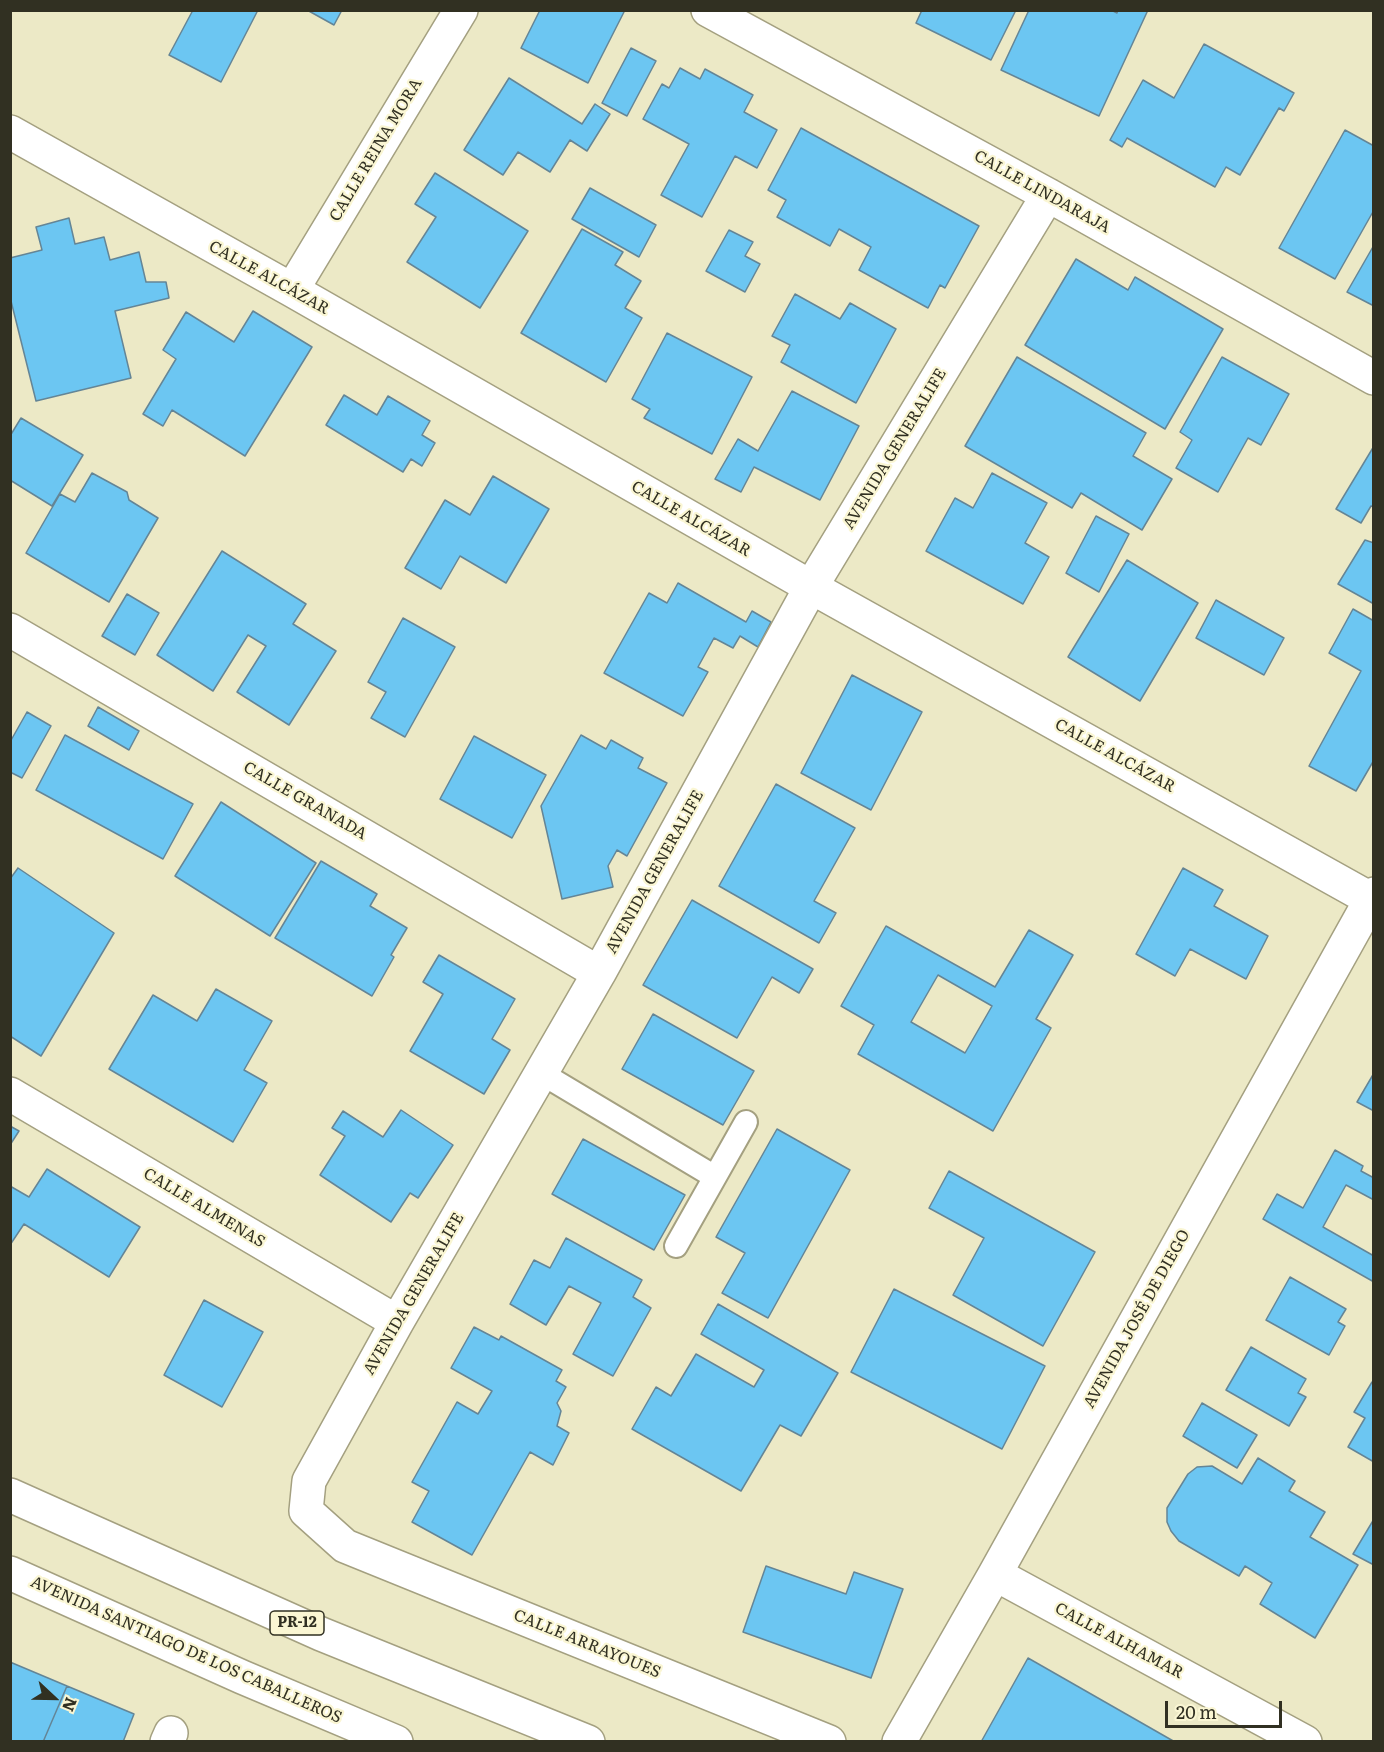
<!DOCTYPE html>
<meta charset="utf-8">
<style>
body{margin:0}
#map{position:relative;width:1384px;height:1752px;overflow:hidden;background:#ece9c6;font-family:Literata,serif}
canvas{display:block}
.frame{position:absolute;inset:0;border:12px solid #313022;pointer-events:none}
.north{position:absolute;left:24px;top:1668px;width:60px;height:60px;-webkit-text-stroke:4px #faf6d3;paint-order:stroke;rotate:112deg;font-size:16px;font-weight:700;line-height:24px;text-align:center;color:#313022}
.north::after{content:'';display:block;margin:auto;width:21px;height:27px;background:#313022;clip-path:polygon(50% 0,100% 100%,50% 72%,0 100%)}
.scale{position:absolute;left:1165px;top:1701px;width:117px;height:27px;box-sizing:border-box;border:3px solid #313022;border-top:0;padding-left:8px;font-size:18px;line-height:21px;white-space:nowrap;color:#313022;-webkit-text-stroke:4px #faf6d3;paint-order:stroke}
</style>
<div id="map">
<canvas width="1384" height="1752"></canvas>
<div class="frame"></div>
<div class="north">N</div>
<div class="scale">20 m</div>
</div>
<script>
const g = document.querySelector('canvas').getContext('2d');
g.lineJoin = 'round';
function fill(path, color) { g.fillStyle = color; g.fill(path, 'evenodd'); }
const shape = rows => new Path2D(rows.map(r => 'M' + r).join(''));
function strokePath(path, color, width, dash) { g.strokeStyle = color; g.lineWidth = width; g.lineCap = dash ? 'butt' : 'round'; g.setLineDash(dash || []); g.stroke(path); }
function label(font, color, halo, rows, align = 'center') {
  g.font = font + ' Literata,serif'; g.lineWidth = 4.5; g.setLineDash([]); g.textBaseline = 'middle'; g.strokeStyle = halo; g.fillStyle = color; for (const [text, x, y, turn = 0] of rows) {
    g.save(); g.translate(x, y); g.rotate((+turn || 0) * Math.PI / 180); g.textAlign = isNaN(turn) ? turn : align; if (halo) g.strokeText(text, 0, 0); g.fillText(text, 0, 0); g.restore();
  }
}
const building = shape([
 [193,10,258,10,221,82,169,55,193,10],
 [307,10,342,10,334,25,307,10],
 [540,10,625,10,588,83,521,48,540,10],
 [922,10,1016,10,991,60,916,23,922,10],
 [1029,10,1111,10,1117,13,1118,10,1148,10,1099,116,1001,70,1029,10],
 [1204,44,1294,93,1284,111,1279,108,1240,175,1226,167,1215,187,1127,138,1122,147,1110,140,1143,80,1174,98,1204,44],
 [631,48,656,61,627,116,602,103,631,48],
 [680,68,700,79,705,69,753,95,744,112,777,130,757,168,735,156,702,217,661,195,689,144,643,119,662,84,669,88,680,68],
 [509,78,582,124,595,104,610,114,587,151,570,140,550,172,518,152,503,175,464,150,509,78],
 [801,128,979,226,945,288,940,285,928,308,859,270,871,247,839,229,830,246,777,217,786,200,768,190,801,128],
 [1345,130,1374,146,1374,210,1335,279,1279,248,1345,130],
 [435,173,528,231,480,308,407,262,436,217,415,204,435,173],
 [590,188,656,225,639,257,572,219,590,188],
 [69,218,75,244,104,237,110,260,139,252,146,282,166,282,169,298,115,311,131,378,36,401,10,297,10,258,42,250,36,227,69,218],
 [582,229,623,252,615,265,641,281,625,308,642,318,606,382,521,333,582,229],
 [729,230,753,242,745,256,760,264,745,292,706,271,729,230],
 [1374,245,1374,306,1347,292,1374,245],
 [1076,259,1128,290,1135,277,1223,329,1165,429,1025,345,1076,259],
 [795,294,840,319,850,303,896,329,856,403,781,362,790,345,772,336,795,294],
 [253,311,312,347,245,456,172,410,163,426,143,414,176,359,163,350,186,312,234,342,253,311],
 [667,333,752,377,712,454,644,418,650,409,632,399,667,333],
 [1017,357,1146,433,1133,456,1172,479,1142,530,1081,493,1072,508,965,446,1017,357],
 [1222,357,1289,394,1261,445,1248,438,1218,492,1176,468,1192,440,1180,432,1222,357],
 [792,391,859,426,820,500,754,467,741,492,715,479,738,439,758,451,792,391],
 [344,395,377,415,388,396,430,421,422,435,435,443,422,466,411,459,403,472,326,425,344,395],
 [21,418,83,455,52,506,10,480,10,436,21,418],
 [1374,446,1374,507,1371,506,1361,523,1336,509,1374,446],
 [92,473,127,492,129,500,158,518,109,602,26,553,60,494,75,502,92,473],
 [992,473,1047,503,1025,543,1049,557,1023,604,926,551,955,498,973,508,992,473],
 [493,476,549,509,506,583,460,556,441,589,405,568,445,500,470,515,493,476],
 [1096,516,1129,534,1099,592,1066,573,1096,516],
 [1365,540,1374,543,1374,604,1338,584,1365,540],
 [222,551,306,604,293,624,336,651,289,725,237,692,266,646,248,635,213,691,157,655,222,551],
 [1127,560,1198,603,1140,701,1068,657,1127,560],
 [678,583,746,622,752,611,771,622,758,647,740,636,733,648,714,638,698,667,708,672,683,716,604,673,649,593,667,603,678,583],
 [127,594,159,613,135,655,102,636,127,594],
 [1216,600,1284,638,1264,675,1196,638,1216,600],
 [1353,609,1374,621,1374,760,1356,791,1309,766,1361,671,1329,653,1353,609],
 [403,618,455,647,405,737,371,718,386,692,368,682,403,618],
 [852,675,922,712,871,810,801,773,852,675],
 [98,707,139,731,129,750,88,726,98,707],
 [27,712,51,726,22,778,10,772,10,742,27,712],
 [65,735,193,804,163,859,36,790,65,735],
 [581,735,606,749,611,740,643,758,638,768,667,783,627,856,617,850,608,866,613,887,562,899,541,806,581,735],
 [474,736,546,775,512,838,440,799,474,736],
 [776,784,855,828,814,901,836,913,819,943,719,886,776,784],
 [221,802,316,863,270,936,175,876,221,802],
 [321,861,377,894,370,906,407,928,391,955,394,957,372,996,275,938,321,861],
 [18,868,114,933,41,1056,10,1036,10,879,18,868],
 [1183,868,1223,890,1214,906,1268,936,1246,979,1190,949,1175,976,1136,954,1183,868],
 [692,900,813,969,799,993,772,977,737,1038,643,985,692,900],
 [886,926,995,987,1029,930,1073,955,1036,1019,1051,1028,993,1131,858,1054,874,1025,841,1006,886,926],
 [938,975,992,1006,965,1053,911,1022,938,975],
 [439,955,515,999,492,1039,510,1050,484,1094,410,1051,443,994,423,982,439,955],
 [216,989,272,1021,244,1070,267,1083,233,1142,109,1069,153,995,197,1021,216,989],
 [653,1014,754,1071,723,1125,622,1069,653,1014],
 [1374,1073,1374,1111,1357,1102,1374,1073],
 [401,1110,453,1145,418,1198,410,1193,391,1222,320,1175,345,1136,332,1128,343,1111,383,1137,401,1110],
 [10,1126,19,1131,10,1145,10,1126],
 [777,1129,850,1170,768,1318,722,1293,745,1253,716,1237,777,1129],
 [583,1139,685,1195,654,1250,552,1194,583,1139],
 [1335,1150,1363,1166,1361,1171,1374,1178,1374,1200,1346,1185,1323,1227,1374,1256,1374,1282,1263,1219,1277,1194,1303,1208,1335,1150],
 [47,1169,140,1227,109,1277,24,1224,10,1245,10,1186,29,1197,47,1169],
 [949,1171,1095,1252,1043,1346,953,1295,984,1238,929,1208,949,1171],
 [566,1238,642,1280,633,1297,651,1308,613,1376,573,1354,601,1303,569,1286,546,1325,510,1304,534,1260,550,1268,566,1238],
 [1290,1277,1346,1309,1338,1322,1345,1326,1329,1355,1266,1320,1290,1277],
 [894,1289,1045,1366,1002,1449,851,1372,894,1289],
 [204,1300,263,1332,222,1407,164,1375,204,1300],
 [718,1304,838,1373,801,1436,780,1425,741,1491,632,1429,656,1387,671,1396,696,1354,754,1387,764,1370,701,1334,718,1304],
 [474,1327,499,1340,501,1336,562,1370,556,1381,566,1387,557,1403,561,1411,557,1426,569,1433,553,1465,530,1452,472,1555,412,1522,429,1491,412,1482,457,1402,478,1414,492,1391,451,1368,474,1327],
 [1251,1347,1306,1379,1298,1393,1306,1397,1289,1426,1226,1390,1251,1347],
 [1372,1382,1374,1383,1374,1462,1348,1447,1365,1418,1354,1412,1372,1382],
 [1202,1403,1257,1435,1237,1468,1183,1436,1202,1403],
 [1258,1458,1295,1481,1289,1491,1325,1512,1310,1537,1358,1565,1315,1638,1260,1604,1272,1583,1245,1566,1239,1576,1179,1541,1171,1531,1167,1522,1167,1508,1188,1474,1197,1467,1212,1466,1242,1484,1258,1458],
 [1374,1519,1374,1565,1353,1554,1374,1519],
 [766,1566,846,1594,854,1572,903,1589,871,1678,743,1632,766,1566],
 [1028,1658,1175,1742,981,1742,1028,1658],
 [10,1662,67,1686,43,1742,10,1742,10,1662],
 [67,1686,134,1714,123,1742,43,1742,67,1686]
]);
fill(building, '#6cc6f2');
strokePath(building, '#648596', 1.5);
const lane = shape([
 [541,1073,715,1177],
 [676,1246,746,1122]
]);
const street = shape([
 [708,10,1048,195,1374,378],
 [10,132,292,290,811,587,1374,901],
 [292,290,461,10],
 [10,630,599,973],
 [10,1094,397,1322],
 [995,1574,1305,1742],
 [167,1742,171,1733],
 [829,1742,345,1546,306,1511,309,1481,397,1322,599,973,811,587,1048,195],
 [899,1742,995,1574,1374,894]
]);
const highway = shape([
 [10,1495,321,1634,588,1742],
 [10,1573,242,1677,396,1742]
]);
strokePath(lane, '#a4a080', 26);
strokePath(street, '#a4a080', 36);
strokePath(highway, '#a4a080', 36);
strokePath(lane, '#fff', 22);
strokePath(street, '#fff', 33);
strokePath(highway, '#fff', 33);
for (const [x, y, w] of [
 [297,1623,54]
]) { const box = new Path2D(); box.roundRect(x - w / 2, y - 12, w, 24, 4.5); g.fillStyle = '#faf6d3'; g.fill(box); strokePath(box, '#313022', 1.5); }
label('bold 15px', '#313022', null, [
 ["PR-12",297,1623]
]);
label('16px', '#313022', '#faf6d3', [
 ["CALLE REINA MORA",376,150,-59],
 ["CALLE LINDARAJA",1042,192,29],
 ["CALLE ALCÁZAR",269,278,29],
 ["AVENIDA GENERALIFE",895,449,-59],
 ["CALLE ALCÁZAR",691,519,30],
 ["CALLE ALCÁZAR",1115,756,29],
 ["CALLE GRANADA",305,801,30],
 ["AVENIDA GENERALIFE",655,872,-61],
 ["CALLE ALMENAS",204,1208,31],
 ["AVENIDA GENERALIFE",414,1294,-60],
 ["AVENIDA JOSÉ DE DIEGO",1137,1319,-61],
 ["CALLE ALHAMAR",1119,1641,28],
 ["CALLE ARRAYOUES",587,1644,22],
 ["AVENIDA SANTIAGO DE LOS CABALLEROS",186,1650,24]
]);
</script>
